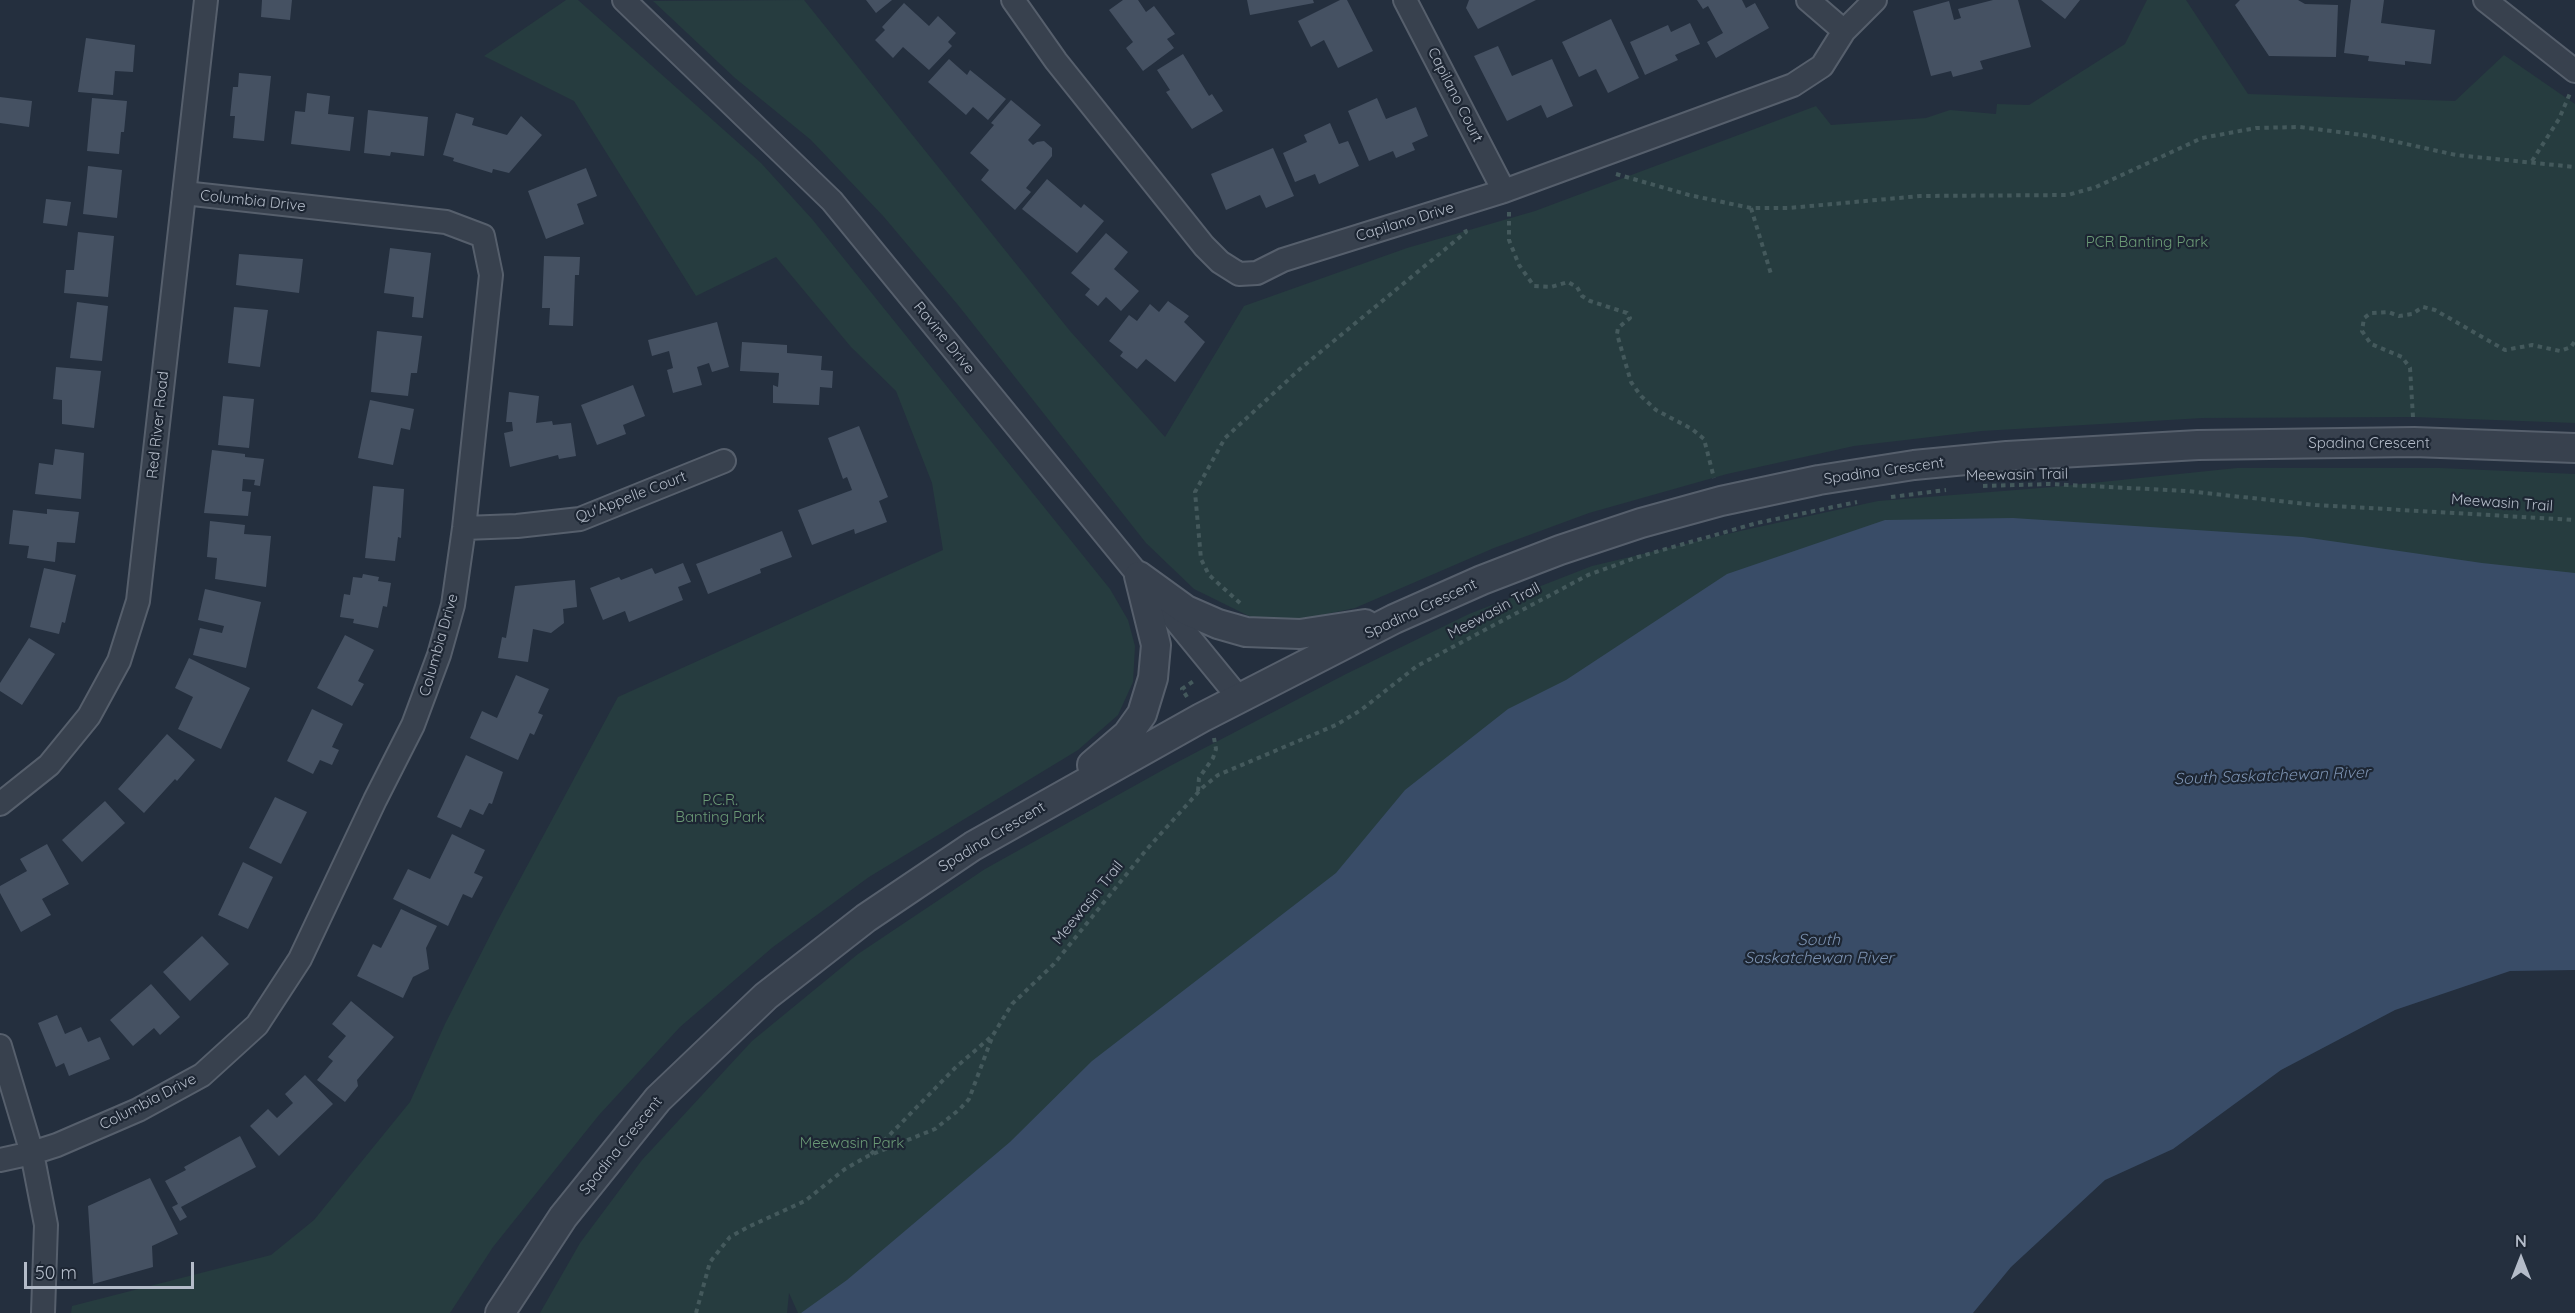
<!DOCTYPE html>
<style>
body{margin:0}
#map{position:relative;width:2575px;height:1313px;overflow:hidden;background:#242f3e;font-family:Quicksand,sans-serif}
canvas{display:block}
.north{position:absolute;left:2491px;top:1229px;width:60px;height:60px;-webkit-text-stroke:4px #1d2633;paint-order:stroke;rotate:0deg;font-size:16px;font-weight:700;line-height:24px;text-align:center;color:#b4bcc9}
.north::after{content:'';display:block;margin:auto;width:21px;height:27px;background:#b4bcc9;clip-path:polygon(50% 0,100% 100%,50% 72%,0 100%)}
.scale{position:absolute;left:24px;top:1262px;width:170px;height:27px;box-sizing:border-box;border:3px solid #b4bcc9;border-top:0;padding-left:8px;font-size:18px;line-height:21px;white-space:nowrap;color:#b4bcc9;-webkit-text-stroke:4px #1d2633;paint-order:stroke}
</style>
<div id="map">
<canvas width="2575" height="1313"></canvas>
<div class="north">N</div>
<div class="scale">50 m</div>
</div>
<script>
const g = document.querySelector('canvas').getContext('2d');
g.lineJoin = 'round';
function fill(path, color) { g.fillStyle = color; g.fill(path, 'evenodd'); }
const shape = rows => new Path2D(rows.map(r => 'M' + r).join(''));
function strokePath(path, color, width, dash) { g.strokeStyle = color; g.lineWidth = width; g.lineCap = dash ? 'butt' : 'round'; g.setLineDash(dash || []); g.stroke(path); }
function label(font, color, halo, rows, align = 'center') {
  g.font = font + ' Quicksand,sans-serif'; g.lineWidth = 4.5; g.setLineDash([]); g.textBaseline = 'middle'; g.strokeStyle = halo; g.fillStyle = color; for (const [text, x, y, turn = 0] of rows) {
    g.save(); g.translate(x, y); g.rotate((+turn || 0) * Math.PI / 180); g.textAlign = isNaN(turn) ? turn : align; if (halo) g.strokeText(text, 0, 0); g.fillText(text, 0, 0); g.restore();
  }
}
fill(shape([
 [566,0,578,0,761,163,812,219,1110,589,1128,620,1135,646,1133,682,1118,715,1078,750,869,877,773,947,680,1027,599,1115,493,1247,450,1313,71,1313,72,1306,271,1255,314,1220,410,1102,445,1024,498,920,618,697,943,550,932,483,896,391,851,347,776,257,696,296,574,101,484,56],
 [804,0,1070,331,1165,437,1244,306,1407,248,1535,211,1816,106,1831,125,1926,118,1950,110,1996,114,1997,104,2029,105,2125,44,2147,0,2186,0,2248,94,2455,101,2504,55,2575,104,2575,423,2413,417,2203,418,1982,431,1854,446,1727,474,1589,513,1494,548,1355,608,1308,618,1257,620,1194,589,1146,543,958,305,884,217,811,140,735,78,653,1],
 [2237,468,2440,468,2575,474,2575,588,852,1313,798,1313,789,1293,787,1313,540,1313,580,1243,642,1160,752,1041,858,954,985,869,1170,766,1346,674,1469,614,1592,566,1740,531,1878,501,2053,487]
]), '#263c3f');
fill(shape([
 [2013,518,2303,537,2482,563,2575,573,2575,970,2510,971,2395,1010,2281,1070,2173,1149,2105,1180,2011,1267,1973,1313,801,1313,847,1280,1010,1142,1092,1061,1336,873,1405,790,1508,709,1566,680,1727,574,1885,520]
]), '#394c67');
fill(shape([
 [262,0,292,0,290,20,261,17],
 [866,0,892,0,876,13],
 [1123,0,1138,0,1146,12,1154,6,1175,34,1167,39,1174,48,1143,71,1126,48,1133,42,1109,10],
 [1247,0,1313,0,1314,3,1250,15],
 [1340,0,1347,0,1373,51,1338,68,1324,40,1311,47,1298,21],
 [1469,0,1536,0,1478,29,1466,8],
 [1697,0,1742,0,1746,8,1755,3,1769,28,1716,58,1707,42,1723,33,1708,6,1703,9],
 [1993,0,2018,0,2031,47,1980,61,1983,69,1953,77,1951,71,1931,76,1913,11,1949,1,1954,20,1961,18,1958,9],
 [2041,0,2080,0,2065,19],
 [2240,0,2298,0,2305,4,2338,5,2336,57,2269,56,2235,5],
 [2351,0,2384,0,2381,23,2435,30,2431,64,2405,61,2405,65,2368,61,2369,56,2344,53],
 [904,3,929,26,938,16,956,33,948,42,952,46,929,70,903,47,893,58,875,40,885,30,882,27],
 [1611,19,1639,78,1608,93,1596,69,1579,77,1562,42],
 [1690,23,1700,44,1675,55,1678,60,1645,75,1630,42,1668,25,1671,32],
 [86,38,135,45,133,72,115,71,113,95,78,92],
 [1498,46,1512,76,1552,59,1573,106,1547,118,1541,105,1507,121,1474,56],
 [1183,54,1209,96,1212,94,1223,111,1192,129,1166,92,1170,90,1157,70],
 [949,59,967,75,970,70,1006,99,988,120,973,107,966,115,928,82],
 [239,73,271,76,264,141,233,138,235,116,230,116,233,87,238,87],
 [307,93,330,96,328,114,354,117,350,151,291,144,295,111,305,112],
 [0,97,32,101,29,127,0,123],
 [92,98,127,101,124,132,121,132,119,154,87,151],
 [1377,98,1386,119,1416,107,1428,136,1412,143,1415,150,1396,158,1393,151,1369,161,1348,111],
 [1011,100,1041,125,1028,140,1033,145,1037,142,1044,141,1052,148,1052,156,1026,188,1031,192,1015,210,981,180,989,170,970,153,994,125,991,123],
 [368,110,428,117,424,156,391,152,390,156,364,153],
 [456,113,474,118,472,125,507,135,521,116,542,135,509,173,493,169,492,173,453,161,454,158,443,155],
 [1330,123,1339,144,1348,141,1359,166,1319,184,1315,174,1295,182,1283,153,1307,142,1304,135],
 [1273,148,1294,196,1266,208,1260,195,1226,210,1211,174],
 [88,166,122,170,117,218,83,214],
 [586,168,597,196,577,204,584,224,546,239,528,191],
 [1047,179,1081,208,1084,204,1104,221,1077,253,1022,209],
 [46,199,71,202,67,226,43,223],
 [78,232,114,236,108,297,64,293,66,270,74,270],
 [1106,233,1128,252,1114,269,1139,291,1121,311,1106,297,1098,306,1085,295,1090,289,1071,273],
 [390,248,431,253,423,318,412,317,414,297,384,293],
 [239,254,303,259,299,293,236,285],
 [544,256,580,257,579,275,575,275,573,326,549,325,550,308,542,308],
 [1168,301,1189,316,1184,322,1205,342,1175,382,1146,359,1137,369,1120,356,1123,352,1109,341,1129,315,1137,321,1150,304,1159,312],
 [77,302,108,306,102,361,70,358],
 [234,307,268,310,260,367,228,363],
 [717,322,729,367,712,372,709,363,697,367,702,385,673,393,667,370,673,368,669,351,652,356,648,340],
 [377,331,422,336,417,373,411,373,408,396,371,392],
 [742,342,787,345,787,353,822,356,821,370,833,371,832,388,820,387,819,405,773,403,773,385,778,387,779,373,740,371],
 [56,367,101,371,94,428,62,424,62,400,53,399],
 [633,385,645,416,623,425,626,434,597,445,581,405],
 [509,392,539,396,536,423,552,421,553,425,571,423,576,456,559,459,558,455,510,467,504,433,513,431,512,422,506,422],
 [223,396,254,399,249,448,218,445],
 [370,400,414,409,410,430,401,428,393,465,358,458],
 [859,426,888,497,879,501,887,522,855,534,854,529,812,545,798,510,852,490,847,477,843,479,828,438],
 [55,449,84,453,81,499,35,494,39,463,53,465],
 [212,450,245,454,245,457,264,459,260,486,254,485,255,480,243,479,242,491,251,492,248,516,204,513],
 [373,486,404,489,401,538,398,537,395,561,365,558],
 [47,509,79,512,75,543,57,542,55,562,27,558,29,546,9,544,13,510,47,514],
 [210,521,245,525,244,534,271,536,266,587,215,579,217,558,207,557],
 [782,531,792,557,760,569,761,573,708,594,696,564],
 [683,563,691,582,678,587,683,600,629,622,625,611,603,620,590,588,619,577,621,580,652,568,655,574],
 [44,568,76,575,65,623,62,622,59,634,30,627],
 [363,574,379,577,378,581,391,583,387,607,383,606,378,628,353,623,354,619,340,617,344,594,350,595,353,577,362,578],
 [575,580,577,607,563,609,564,623,551,633,533,629,528,662,498,658,502,637,506,638,515,586],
 [205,589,261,602,246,668,193,655,200,628,222,633,224,626,198,620],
 [345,635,374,650,358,681,364,684,352,706,317,688],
 [29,638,55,654,22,705,0,691,0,683],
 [189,658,250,688,221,749,178,729,193,697,175,688],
 [516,675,549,689,538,713,543,715,534,735,530,733,518,760,470,738,482,711,497,718],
 [312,709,343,724,332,747,339,750,332,765,320,760,313,774,287,761],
 [167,734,195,760,177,781,175,779,144,813,118,789],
 [466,755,503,772,492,804,489,803,483,815,470,809,461,828,437,817],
 [275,797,307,812,281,864,249,848],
 [105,801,125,823,82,862,62,840],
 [452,834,485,850,474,873,483,877,472,898,463,894,448,926,393,899,408,869,430,879],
 [47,844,69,884,42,899,51,915,21,932,0,893,0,886,27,871,20,859],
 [243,862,273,877,248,929,218,915],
 [401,909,437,926,426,948,429,969,413,977,403,998,357,976,373,944,381,948],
 [202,936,229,964,190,1001,163,972],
 [151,984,180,1017,160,1035,154,1028,133,1046,110,1020],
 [351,1001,394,1037,357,1080,358,1086,345,1102,317,1080,333,1061,328,1057,346,1036,332,1024],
 [57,1015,65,1034,81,1027,88,1042,100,1037,110,1059,69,1076,64,1063,56,1067,38,1023],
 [305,1075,333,1104,279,1156,250,1126,268,1109,277,1118,293,1103,285,1094],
 [240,1136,256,1167,181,1207,187,1217,180,1221,172,1207,178,1204,165,1181,186,1170,184,1167],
 [150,1178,178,1234,152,1246,153,1267,93,1284,88,1206]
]), '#455162');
const minor = shape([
 [624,0,832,201,1239,698],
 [1013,0,1056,61,1204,246,1220,262,1239,274,1257,273,1283,260,1504,191,1793,85,1822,66,1844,31,1875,0],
 [1405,0,1504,191],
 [1808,0,1844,31],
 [2485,0,2575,71],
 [464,528,517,526,580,519,724,461],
 [0,804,49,765,89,716,119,661,138,601,206,0],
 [0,1046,32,1153,46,1225,43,1313],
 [0,1160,32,1153,57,1145,138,1110,202,1075,257,1025,300,959,375,800,413,725,439,655,453,605,464,528,491,275,483,236,446,222,184,193]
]);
const tertiary = shape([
 [1139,576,1186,610,1218,624,1246,632,1300,634,1365,624],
 [1092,765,1127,735,1142,714,1153,678,1156,645,1139,576],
 [500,1313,563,1217,658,1099,766,996,866,918,973,846,1201,718,1394,619,1482,580,1560,550,1641,523,1721,501,1819,480,1914,465,2007,456,2198,445,2414,442,2575,448]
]);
strokePath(minor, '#565f6c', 26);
strokePath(tertiary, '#565f6c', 32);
strokePath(shape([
 [2532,161,2559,119,2571,91],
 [1616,174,1689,195,1751,208,1789,208,1920,196,2068,195,2096,187,2202,138,2256,128,2300,127,2370,136,2456,155,2575,167],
 [1751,208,1771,274],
 [1509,212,1509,240,1519,265,1534,286,1551,287,1568,282,1577,287,1582,296,1590,301,1627,313,1630,318,1618,328,1617,334,1631,382,1641,396,1656,410,1692,429,1704,439,1714,478],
 [2413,417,2410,368,2402,357,2371,344,2362,331,2364,318,2371,313,2388,312,2399,316,2412,314,2423,307,2435,310,2505,350,2532,345,2560,351,2571,347,2575,341],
 [1983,486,2050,484,2187,491,2316,505,2575,520],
 [1891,497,1946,490],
 [1240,603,1209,575,1201,559,1195,492,1225,438,1301,368,1466,232,1464,227],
 [1187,697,1182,689,1195,680],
 [1198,791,1199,778,1213,758,1216,749,1214,738],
 [871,1154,955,1068,992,1036],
 [696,1313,710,1262,730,1237,748,1227,805,1201,845,1169,868,1156,935,1129,960,1109,969,1099,993,1035,1012,1004,1054,964,1147,849,1202,788,1218,775,1336,725,1361,710,1417,666,1588,575,1638,557,1757,523,1857,502]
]), '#44595c', 4, [4.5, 4.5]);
strokePath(minor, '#38414e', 22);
strokePath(tertiary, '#38414e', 28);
label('15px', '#b4bcc9', '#1d2633', [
 ["Capilano Court",1455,95,63],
 ["Columbia Drive",253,201,6],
 ["Capilano Drive",1405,222,-17],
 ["Ravine Drive",944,338,51],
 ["Red River Road",158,425,-84],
 ["Spadina Crescent",2369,443],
 ["Spadina Crescent",1884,471,-8],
 ["Meewasin Trail",2017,475,-1],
 ["Qu'Appelle Court",631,497,-21],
 ["Meewasin Trail",2502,503,4],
 ["Spadina Crescent",1421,609,-25],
 ["Meewasin Trail",1494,611,-28],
 ["Columbia Drive",439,645,-74],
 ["Spadina Crescent",992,837,-31],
 ["Meewasin Trail",1088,903,-51],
 ["Columbia Drive",148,1102,-27],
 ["Spadina Crescent",621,1146,-51]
]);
label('15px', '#6b9a76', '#1d2633', [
 ["PCR Banting Park",2147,242],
 ["P.C.R.",720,800],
 ["Banting Park",720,817],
 ["Meewasin Park",852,1143]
]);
label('italic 16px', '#7c92b1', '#1d2633', [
 ["South Saskatchewan River",2272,776,-2],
 ["South",1819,940],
 ["Saskatchewan River",1819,958]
]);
</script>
